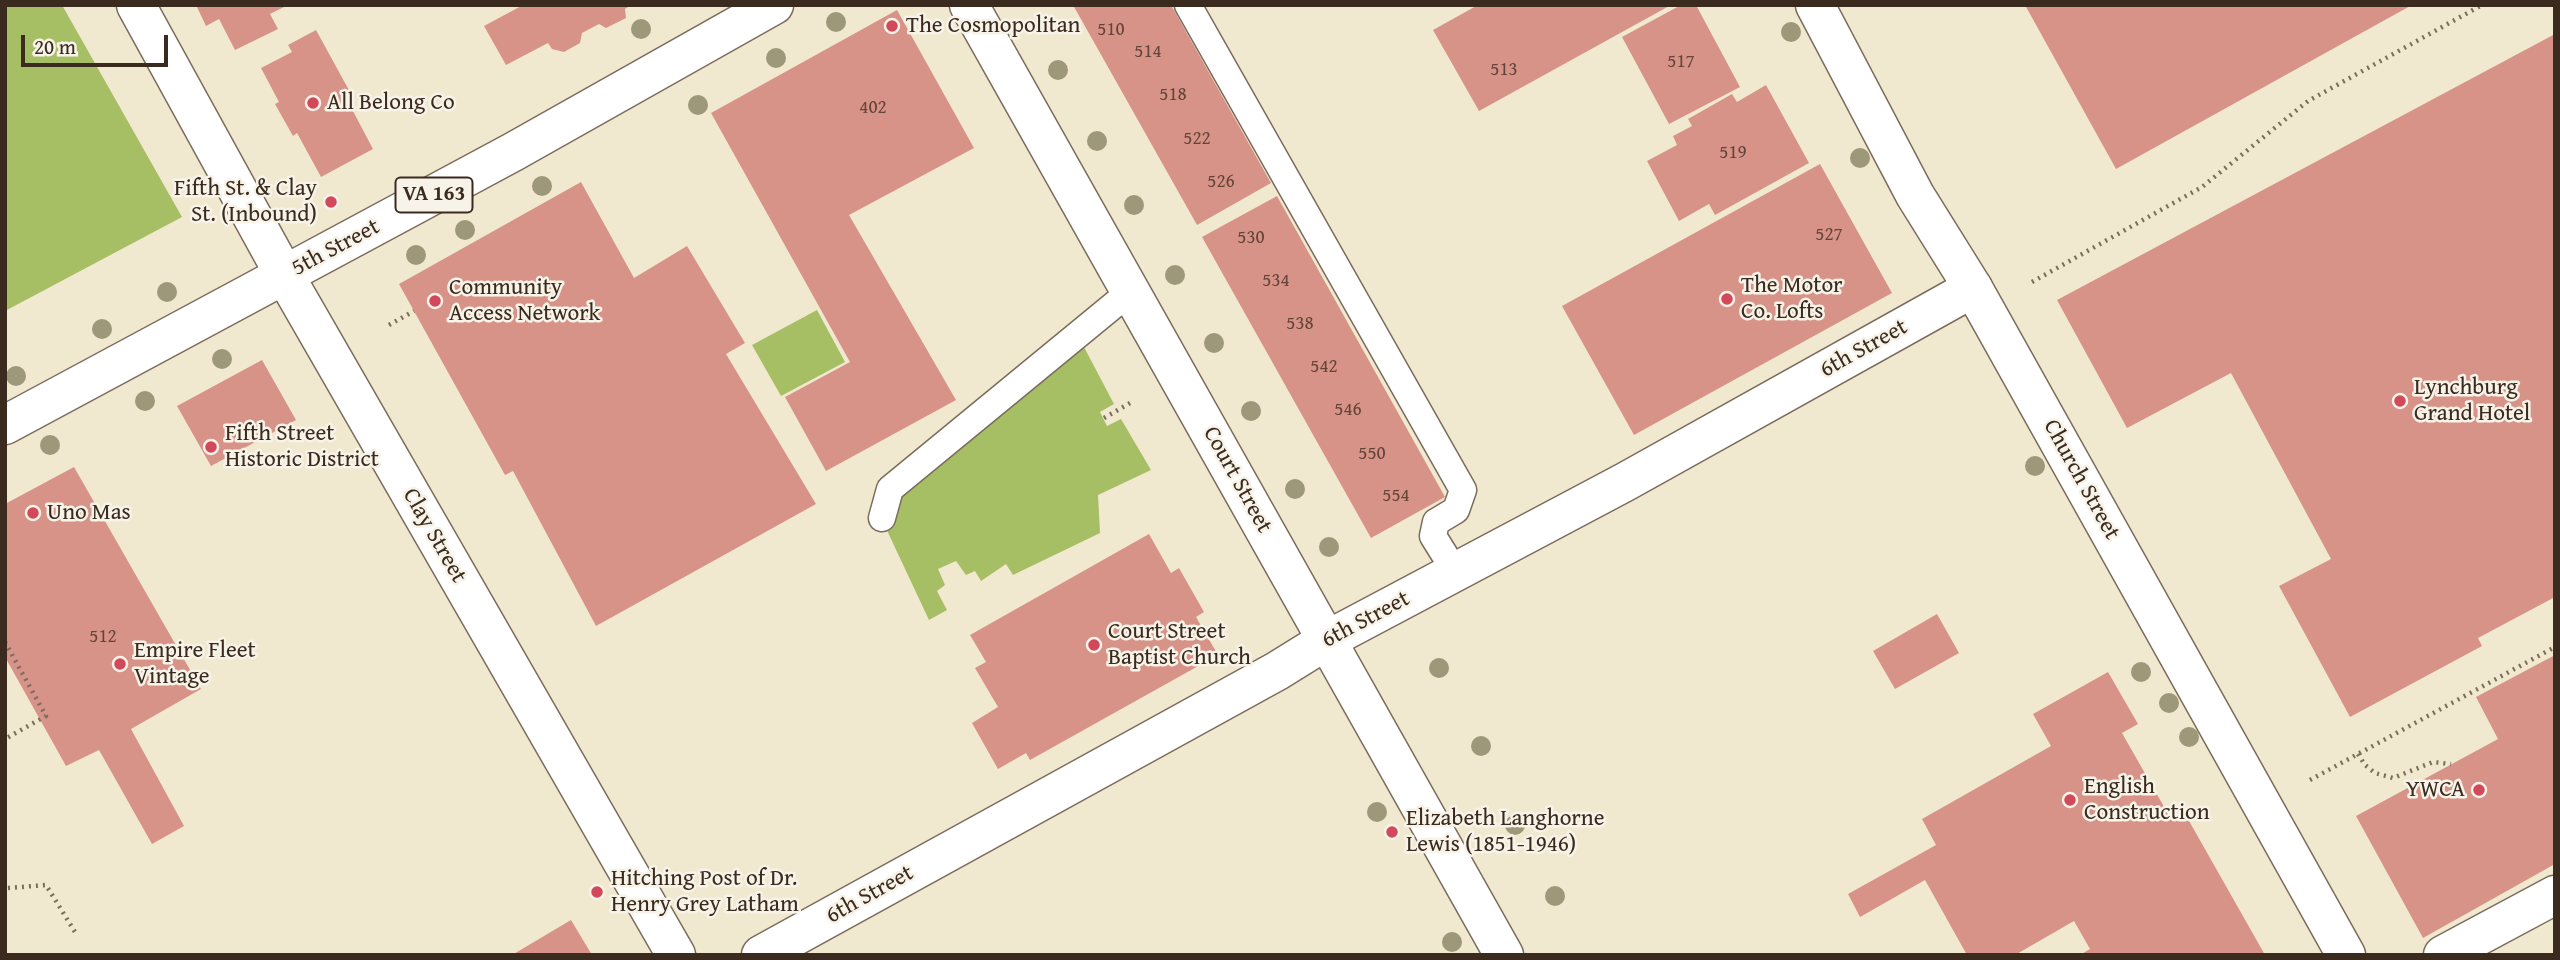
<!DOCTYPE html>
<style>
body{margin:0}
#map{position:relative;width:2560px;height:960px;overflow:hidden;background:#f1e8d0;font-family:"Gentium Book Plus",serif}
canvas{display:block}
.frame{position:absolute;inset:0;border:7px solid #3b2a1e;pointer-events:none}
.scale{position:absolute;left:21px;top:35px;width:147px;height:32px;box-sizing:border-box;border:4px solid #3b2a1e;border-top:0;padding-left:9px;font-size:21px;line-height:24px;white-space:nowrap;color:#3b2a1e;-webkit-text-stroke:5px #f7f3e8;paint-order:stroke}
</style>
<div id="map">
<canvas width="2560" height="960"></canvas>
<div class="frame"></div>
<div class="scale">20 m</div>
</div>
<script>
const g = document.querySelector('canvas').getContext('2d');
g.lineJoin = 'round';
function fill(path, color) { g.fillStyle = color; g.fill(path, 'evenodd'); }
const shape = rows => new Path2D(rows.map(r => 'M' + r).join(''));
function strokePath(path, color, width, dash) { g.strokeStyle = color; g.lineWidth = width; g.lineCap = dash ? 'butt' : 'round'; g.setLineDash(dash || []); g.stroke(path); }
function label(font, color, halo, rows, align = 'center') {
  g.font = font + ' "Gentium Book Plus",serif'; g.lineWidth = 5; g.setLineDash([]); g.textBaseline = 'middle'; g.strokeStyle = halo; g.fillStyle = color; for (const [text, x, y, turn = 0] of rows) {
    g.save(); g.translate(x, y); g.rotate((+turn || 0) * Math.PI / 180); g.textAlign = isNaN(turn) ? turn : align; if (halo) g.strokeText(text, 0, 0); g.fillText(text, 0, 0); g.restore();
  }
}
fill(shape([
 [5,5,62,5,182,217,5,311],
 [817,310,845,362,781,396,752,345],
 [1084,347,1114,404,1100,412,1107,426,1121,419,1151,470,1098,495,1100,533,1013,575,1006,564,981,581,975,571,966,575,956,561,938,569,945,585,937,591,947,610,929,620,876,507]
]), '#a7bf64');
fill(shape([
 [196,5,288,5,270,14,278,29,235,50,219,19,206,26],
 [523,5,631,5,625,9,626,18,606,28,599,24,582,33,580,43,564,52,552,49,548,43,506,65,484,26],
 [1073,5,1171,5,1271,183,1197,225],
 [1478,5,1671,5,1479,111,1433,30],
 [1681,5,1696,5,1740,87,1669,124,1622,37],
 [2025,5,2412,5,2116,169],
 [897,10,974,148,849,215,956,400,826,471,785,397,850,362,711,113],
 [316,30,350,92,344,94,373,149,321,177,297,133,293,136,275,104,279,102,261,68,292,52,288,45],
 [2555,34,2555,597,2478,638,2482,646,2350,717,2279,586,2331,559,2231,373,2127,428,2057,300],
 [1766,85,1809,163,1715,215,1709,204,1679,221,1647,161,1677,145,1673,136,1692,126,1688,119,1732,94,1737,102],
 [1820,164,1892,293,1634,435,1562,306],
 [581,182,634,278,687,246,745,343,726,354,816,504,596,626,513,471,505,475,399,284],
 [1277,196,1445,497,1371,538,1202,237],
 [262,360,296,420,211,466,177,406],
 [74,467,201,689,131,729,184,826,152,844,99,750,66,766,5,657,5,504],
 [1149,534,1171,573,1179,568,1204,612,1196,617,1218,655,1030,760,1026,753,998,769,972,723,998,707,975,668,986,662,970,635],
 [1937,614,1959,653,1895,689,1873,651],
 [2555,655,2555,864,2423,938,2356,816,2498,739,2476,697],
 [2108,672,2138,724,2122,733,2171,819,2184,812,2265,955,2080,955,2090,949,2074,921,2015,955,1967,955,1925,880,1860,917,1848,894,1936,845,1922,819,2051,746,2033,714],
 [571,920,592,955,512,955]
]), '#d89389');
const lane = shape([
 [1188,5,1463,490,1456,510,1436,522,1433,536,1456,573],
 [882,518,890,489,1131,291]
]);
const street = shape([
 [136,5,285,276],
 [761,955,1277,671,1327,640,1625,482,1973,288],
 [2443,955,2555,895]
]);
const secondary = shape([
 [969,5,1504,955],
 [1815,5,1915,195,1973,288,2346,955],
 [285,276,676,955]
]);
const primary = shape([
 [5,425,513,152,774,5]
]);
strokePath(lane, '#7b6c5c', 29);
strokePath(street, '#7b6c5c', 41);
strokePath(secondary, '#7b6c5c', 41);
strokePath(primary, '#7b6c5c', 41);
strokePath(shape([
 [2032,282,2202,187,2308,101,2482,5],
 [389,325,414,311],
 [1104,418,1130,403],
 [5,642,46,716,5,739],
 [2358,754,2365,765,2375,773,2393,778,2433,762,2451,764],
 [2310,780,2555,647],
 [8,888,46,885,75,932]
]), '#7b6c5c', 4.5, [2, 5]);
strokePath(lane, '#fff', 26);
strokePath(street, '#fff', 38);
strokePath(secondary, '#fff', 38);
strokePath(primary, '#fff', 38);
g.fillStyle = '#9e987a';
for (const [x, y] of [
 [836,22],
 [641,29],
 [1791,32],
 [776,58],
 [1058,70],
 [698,105],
 [1097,141],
 [1860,158],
 [542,186],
 [1134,205],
 [465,230],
 [416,255],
 [1175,275],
 [167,292],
 [102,329],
 [1214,343],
 [222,359],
 [16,376],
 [145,401],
 [1251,411],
 [50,445],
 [2035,466],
 [1295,489],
 [1329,547],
 [1439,668],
 [2141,672],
 [2169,703],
 [2189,737],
 [1481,746],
 [1377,812],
 [1515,825],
 [1555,896],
 [1452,942]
]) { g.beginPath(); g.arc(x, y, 10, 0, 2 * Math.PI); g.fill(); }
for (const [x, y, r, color] of [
 [892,26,7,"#d1495b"],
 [313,103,7,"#d1495b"],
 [331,202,7,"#d1495b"],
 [1727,299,7,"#d1495b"],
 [435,301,7,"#d1495b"],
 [2400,401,7,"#d1495b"],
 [211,447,7,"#d1495b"],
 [33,513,7,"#d1495b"],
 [1094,645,7,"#d1495b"],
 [120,664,7,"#d1495b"],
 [2479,790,7,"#d1495b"],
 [2070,800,7,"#d1495b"],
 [1392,832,7,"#d1495b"],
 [597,892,7,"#d1495b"]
]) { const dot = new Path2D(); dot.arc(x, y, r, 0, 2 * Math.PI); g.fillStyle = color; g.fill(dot); strokePath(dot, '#f7f3e8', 2.5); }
label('19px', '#624439', null, [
 ["510",1111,30],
 ["514",1148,52],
 ["517",1681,62],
 ["513",1504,70],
 ["518",1173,95],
 ["402",873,108],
 ["522",1197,139],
 ["519",1733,153],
 ["526",1221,182],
 ["527",1829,235],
 ["530",1251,238],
 ["534",1276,281],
 ["538",1300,324],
 ["542",1324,367],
 ["546",1348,410],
 ["550",1372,454],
 ["554",1396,496],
 ["512",103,637]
]);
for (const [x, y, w] of [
 [434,195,77]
]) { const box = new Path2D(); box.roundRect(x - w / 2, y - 17.5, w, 35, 5); g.fillStyle = '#f7f3e8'; g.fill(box); strokePath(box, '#3b2a1e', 2); }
label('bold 21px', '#3b2a1e', null, [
 ["VA 163",434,195]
]);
label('23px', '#3b2a1e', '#f7f3e8', [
 ["The Cosmopolitan",906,26],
 ["All Belong Co",327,103],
 ["Fifth St. & Clay",317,189,"right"],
 ["St. (Inbound)",317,215,"right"],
 ["The Motor",1741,286],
 ["Co. Lofts",1741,312],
 ["Community",449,288],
 ["Access Network",449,314],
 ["Lynchburg",2414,388],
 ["Grand Hotel",2414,414],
 ["Fifth Street",225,434],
 ["Historic District",225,460],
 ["Uno Mas",47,513],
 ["Court Street",1108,632],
 ["Baptist Church",1108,658],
 ["Empire Fleet",134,651],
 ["Vintage",134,677],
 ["English",2084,787],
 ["Construction",2084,813],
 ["YWCA",2465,790,"right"],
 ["Elizabeth Langhorne",1406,819],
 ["Lewis (1851-1946)",1406,845],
 ["Hitching Post of Dr.",611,879],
 ["Henry Grey Latham",611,905]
], 'left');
label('23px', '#3b2a1e', '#f7f3e8', [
 ["5th Street",336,248,-28],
 ["6th Street",1864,349,-29],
 ["Court Street",1237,480,61],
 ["Church Street",2081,480,61],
 ["Clay Street",434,536,60],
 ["6th Street",1366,620,-28],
 ["6th Street",870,895,-29]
]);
</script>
